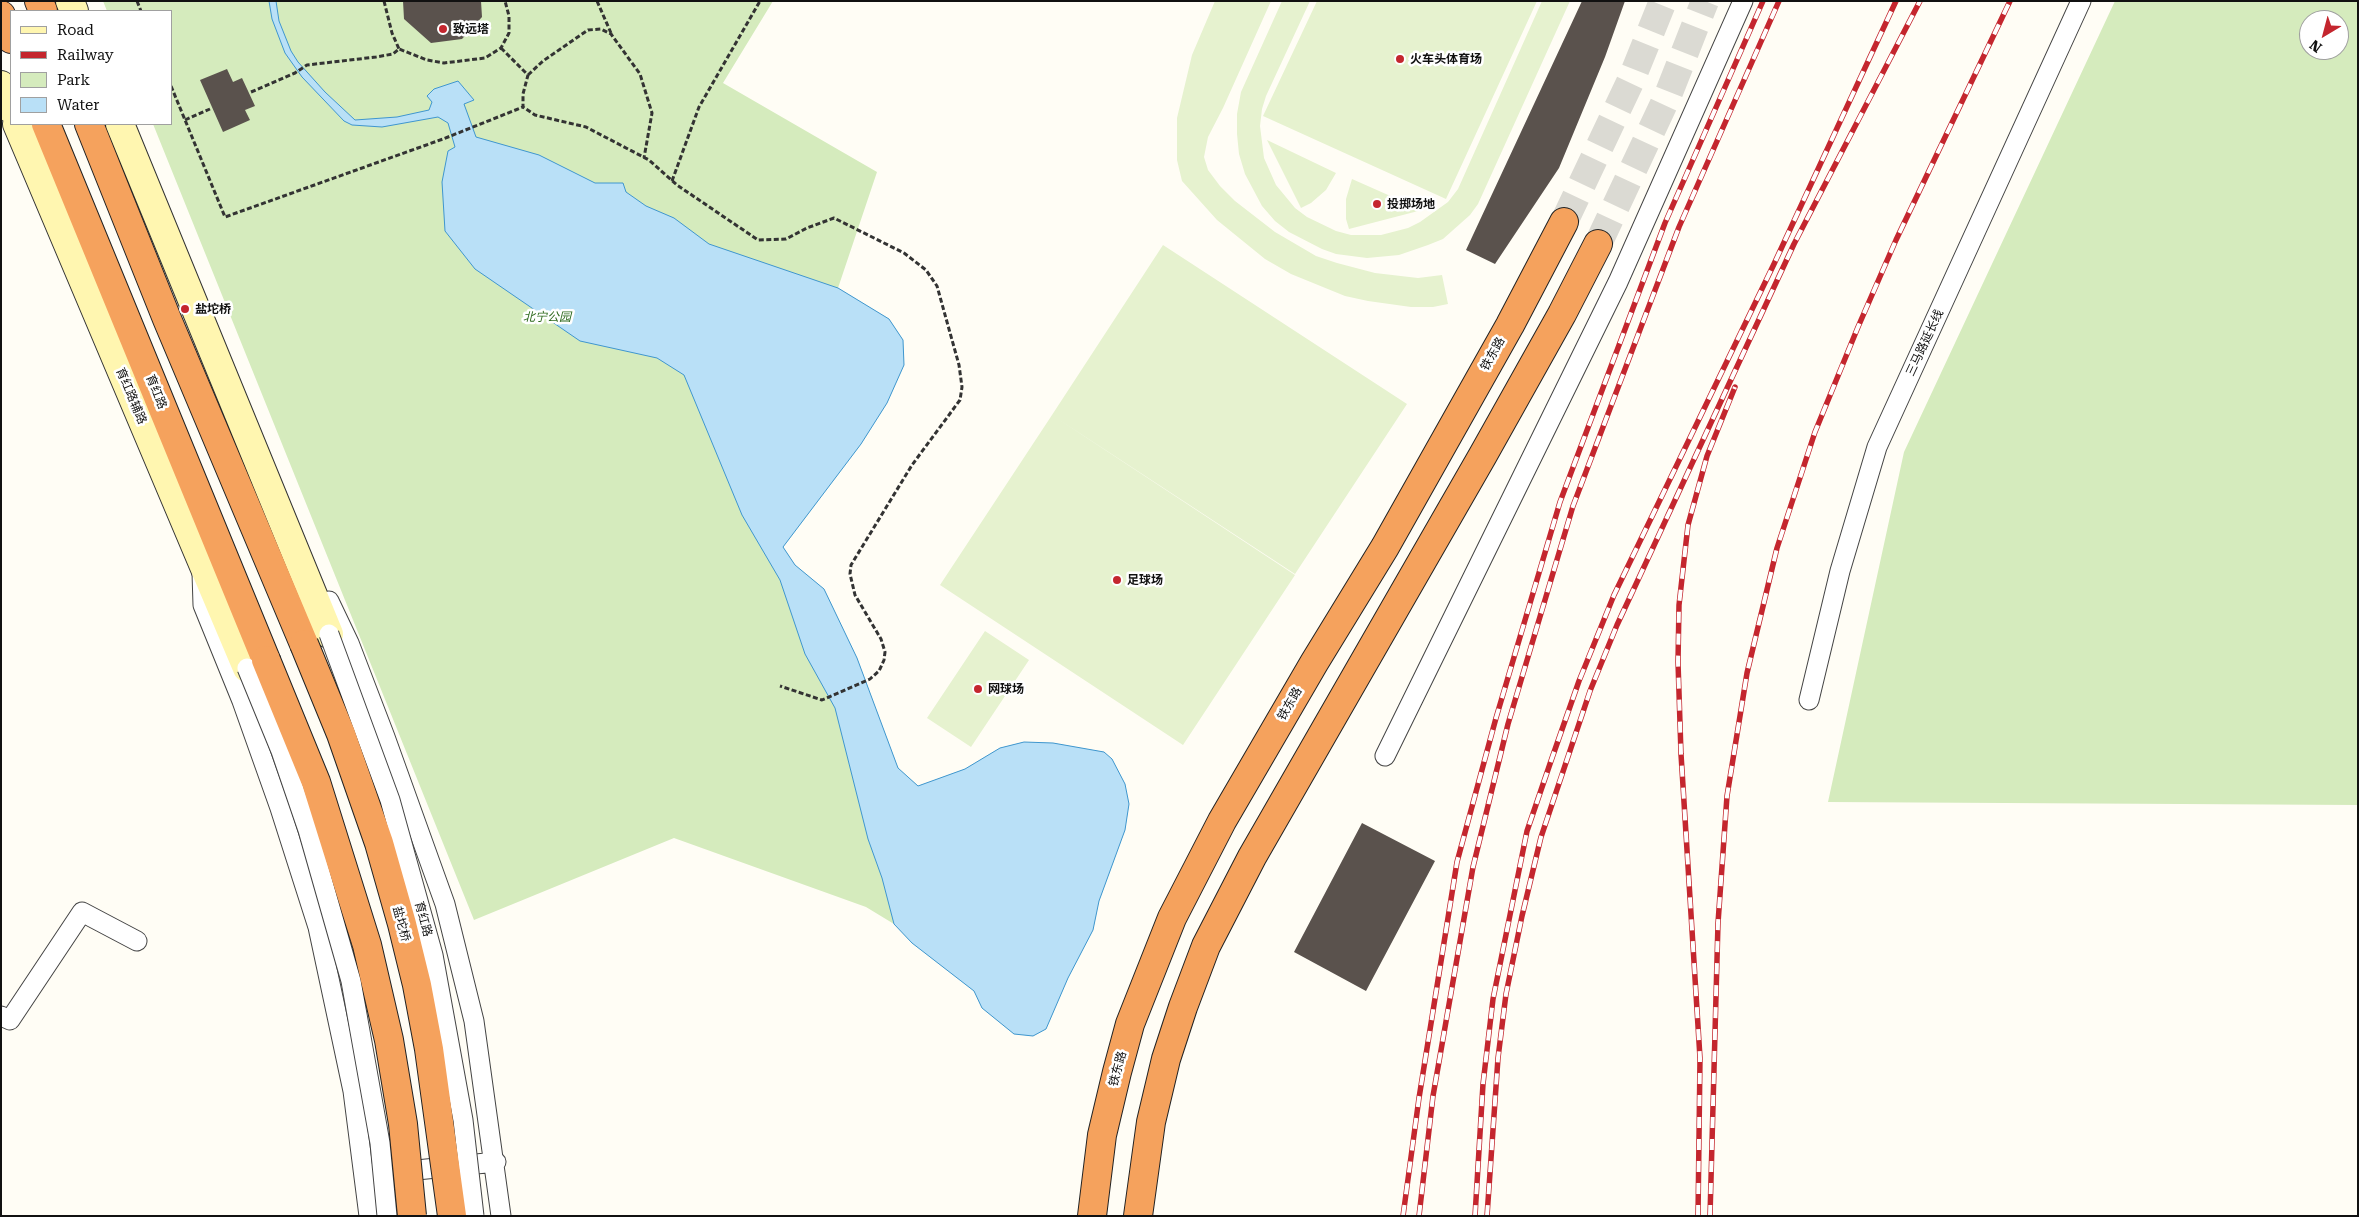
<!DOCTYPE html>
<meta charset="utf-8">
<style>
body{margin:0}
#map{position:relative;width:2359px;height:1217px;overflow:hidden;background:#fffdf5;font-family:"Roboto Serif",serif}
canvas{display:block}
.frame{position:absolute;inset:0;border:2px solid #111;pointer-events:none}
.legend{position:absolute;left:10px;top:10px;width:162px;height:115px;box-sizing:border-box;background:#fff;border:1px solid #a0a0a0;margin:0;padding:6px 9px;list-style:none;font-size:15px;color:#111}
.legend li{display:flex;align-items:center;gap:10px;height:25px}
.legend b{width:25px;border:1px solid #a0a0a0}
.north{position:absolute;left:2299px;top:10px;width:50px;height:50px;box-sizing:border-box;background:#fff;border:1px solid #a0a0a0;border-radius:50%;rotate:217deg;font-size:14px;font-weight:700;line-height:20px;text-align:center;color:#111}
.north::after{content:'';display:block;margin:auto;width:18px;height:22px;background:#c4262e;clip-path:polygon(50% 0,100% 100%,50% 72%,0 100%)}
</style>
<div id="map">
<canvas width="2359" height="1217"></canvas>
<div class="frame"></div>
<ul class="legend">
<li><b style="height:6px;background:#fff6b0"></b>Road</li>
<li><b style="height:6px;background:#c4262e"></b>Railway</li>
<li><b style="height:14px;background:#d5ebbd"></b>Park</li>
<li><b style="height:14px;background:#b9e0f7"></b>Water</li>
</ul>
<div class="north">N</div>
</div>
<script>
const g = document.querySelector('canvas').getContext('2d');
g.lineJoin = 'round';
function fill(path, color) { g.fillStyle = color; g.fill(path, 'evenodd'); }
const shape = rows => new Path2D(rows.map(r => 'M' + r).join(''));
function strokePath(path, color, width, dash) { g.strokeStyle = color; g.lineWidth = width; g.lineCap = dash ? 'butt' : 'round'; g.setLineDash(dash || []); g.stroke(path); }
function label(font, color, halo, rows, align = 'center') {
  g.font = font + ' "Roboto Serif","Noto Sans SC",serif'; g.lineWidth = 5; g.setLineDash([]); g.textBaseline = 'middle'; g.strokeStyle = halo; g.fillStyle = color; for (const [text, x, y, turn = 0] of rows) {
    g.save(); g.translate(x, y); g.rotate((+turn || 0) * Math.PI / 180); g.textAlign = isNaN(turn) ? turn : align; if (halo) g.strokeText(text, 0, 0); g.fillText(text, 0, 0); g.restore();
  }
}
fill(shape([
 [103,1,773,1,723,83,877,172,838,288,889,319,903,340,904,365,887,403,861,444,783,547,795,565,824,589,857,658,898,768,918,786,965,769,1000,748,1024,742,1053,743,1104,752,1112,759,1125,784,1129,804,1125,830,1099,901,1093,930,1068,978,1046,1029,1033,1036,1014,1034,982,1008,974,991,912,943,894,924,866,907,674,838,474,920,153,124,171,124,171,11,107,11],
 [2115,1,2358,1,2358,805,1828,802,1904,452],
 [2309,20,2339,20,2339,50,2309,50]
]), '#d5ebbd');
fill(shape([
 [1215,1,1271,1,1223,108,1208,137,1204,157,1208,170,1220,186,1235,201,1275,232,1316,256,1337,263,1375,273,1418,278,1442,275,1448,304,1433,307,1411,307,1368,301,1345,296,1291,274,1265,259,1217,220,1182,181,1177,160,1177,118,1192,55],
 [1282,1,1310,1,1266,96,1262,109,1260,126,1264,158,1276,185,1295,208,1307,217,1336,231,1351,235,1381,235,1408,228,1420,222,1448,202,1458,189,1542,1,1570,1,1478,204,1470,215,1443,239,1428,245,1399,255,1367,258,1336,254,1322,249,1289,232,1275,221,1262,206,1245,174,1239,154,1237,134,1237,114,1241,92],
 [1317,1,1537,1,1446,199,1263,116],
 [1267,140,1336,173,1326,190,1311,203,1301,208],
 [1352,179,1422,210,1349,229,1346,219,1346,199],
 [1163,245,1407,404,1295,574,1052,415],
 [1052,415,1295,575,1183,745,940,585],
 [985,631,1029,660,971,747,927,718]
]), '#e6f2cf');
const water = shape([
 [269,1,276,1,279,21,291,51,298,62,325,92,355,120,397,117,429,110,432,102,427,96,434,89,458,81,474,100,464,104,476,137,539,155,595,183,623,183,626,192,646,206,674,218,709,244,838,288,889,319,903,340,904,365,887,403,861,444,783,547,795,565,824,589,857,658,898,768,918,786,965,769,1000,748,1024,742,1053,743,1104,752,1112,759,1125,784,1129,804,1125,830,1099,901,1093,930,1068,978,1046,1029,1033,1036,1014,1034,982,1008,974,991,912,943,894,924,882,878,868,839,835,708,805,654,780,580,742,515,684,375,657,358,580,341,475,269,445,231,442,182,448,151,455,147,448,123,438,117,382,127,352,125,344,121,302,77,285,53,272,19,269,1]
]);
fill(water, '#b9e0f7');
strokePath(water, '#3f96cf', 1);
fill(shape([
 [403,1,481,1,482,17,462,39,431,43,404,19],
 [1582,1,1625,1,1605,57,1559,168,1495,264,1466,250],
 [227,69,233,82,242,78,255,106,245,110,250,120,223,132,200,80],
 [1362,823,1435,861,1366,991,1294,952]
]), '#5a524d');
strokePath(shape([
 [1564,222,1632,78,1663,1],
 [1598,244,1668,95,1705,1]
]), '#dbdad3', 28, [28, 14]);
const street = shape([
 [202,573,203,605,242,701,280,808,318,927,353,1091,369,1216],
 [329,601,349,643,385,737,445,904,474,1021,501,1216],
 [1809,700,1840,571,1877,447,2081,1],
 [1385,756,1618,282,1743,1],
 [1,1016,10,1020,82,912,137,941],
 [367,1175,496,1162]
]);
const secondary = shape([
 [70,1,74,11],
 [1,85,11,109],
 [17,124,247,668],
 [120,124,329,634]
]);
const highway = shape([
 [39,1,43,11],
 [1,15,11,39],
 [46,124,266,660],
 [89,124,167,319,304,644],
 [1092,1216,1102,1135,1117,1072,1130,1024,1172,918,1222,821,1314,663,1385,547,1510,325,1564,222],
 [1138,1216,1151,1122,1166,1059,1183,1007,1206,946,1252,857,1483,455,1562,314,1598,244]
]);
strokePath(street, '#444', 21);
strokePath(secondary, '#333', 30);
strokePath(highway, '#222', 30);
strokePath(shape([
 [137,1,141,11],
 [384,1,392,33,399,49],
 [597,1,611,33],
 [501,48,528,75,523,94,523,107,535,115,586,127,649,160,677,185,758,240,786,239,807,228,834,218,904,253,926,270,937,286,959,365,962,387,960,400,912,465,851,565,850,574,855,595,881,639,885,652,884,660,879,671,870,679,822,700,780,686],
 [528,75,543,61,588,30,601,29,611,34,640,74,652,113,644,158],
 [171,86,225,217,443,139,523,107],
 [251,92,295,73,307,65,376,57,393,54,399,49,427,60,444,63,485,58,501,48,509,33,509,16,505,1],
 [185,120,210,109],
 [672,181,699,107,760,1]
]), '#333', 3, [5, 2.5]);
strokePath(street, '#fff', 19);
strokePath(secondary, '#fff6b0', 28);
strokePath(highway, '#f5a25d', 28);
const rail = shape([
 [1403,1216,1419,1098,1457,862,1496,718,1560,502,1665,223,1763,1],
 [1419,1216,1433,1096,1473,867,1508,724,1573,506,1679,227,1779,1],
 [1475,1216,1483,1084,1493,999,1527,831,1552,758,1579,681,1614,595,1774,264,1896,1],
 [1487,1216,1498,1058,1506,994,1522,916,1541,837,1590,691,1617,625,1794,244,1920,1],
 [1698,1216,1700,1058,1681,754,1678,662,1679,605,1688,525,1707,456,1735,387],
 [1710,1216,1718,923,1727,796,1747,673,1777,548,1815,432,1858,327,1896,240,2010,1]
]);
strokePath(rail, '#c4262e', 5.5);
strokePath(rail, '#fff', 4, [11]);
const streetBridge = shape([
 [329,634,390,800,433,955,463,1120,474,1216],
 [247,668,281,751,308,830,351,981,380,1143,387,1216]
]);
const highwayBridge = shape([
 [304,644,341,734,379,843,402,924,417,985,429,1049,452,1216],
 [266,660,316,782,367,945,389,1040,403,1124,412,1216]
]);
strokePath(streetBridge, '#444', 21, []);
strokePath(highwayBridge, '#222', 30, []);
strokePath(streetBridge, '#fff', 19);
strokePath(highwayBridge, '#f5a25d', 28);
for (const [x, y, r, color] of [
 [443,29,5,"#c4262e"],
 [1400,59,5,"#c4262e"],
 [1377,204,5,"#c4262e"],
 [185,309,5,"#c4262e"],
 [1117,580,5,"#c4262e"],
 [978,689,5,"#c4262e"]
]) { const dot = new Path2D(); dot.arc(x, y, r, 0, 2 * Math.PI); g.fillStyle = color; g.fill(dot); strokePath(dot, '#fff', 2); }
label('bold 12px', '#111', '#fff', [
 ["致远塔",453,29],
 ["火车头体育场",1410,59],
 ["投掷场地",1387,204],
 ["盐坨桥",195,309],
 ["足球场",1127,580],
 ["网球场",988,689]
], 'left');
label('italic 12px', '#2f6b1f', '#fff', [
 ["北宁公园",547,317]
]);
label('12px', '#111', '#fff', [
 ["三马路延长线",1925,343,-65],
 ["铁东路",1493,354,-61],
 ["育红路",156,392,68],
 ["育红路辅路",131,396,67],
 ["铁东路",1290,704,-60],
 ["育红路",423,919,75],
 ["盐坨桥",401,924,75],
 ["铁东路",1118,1069,-75]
]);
</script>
